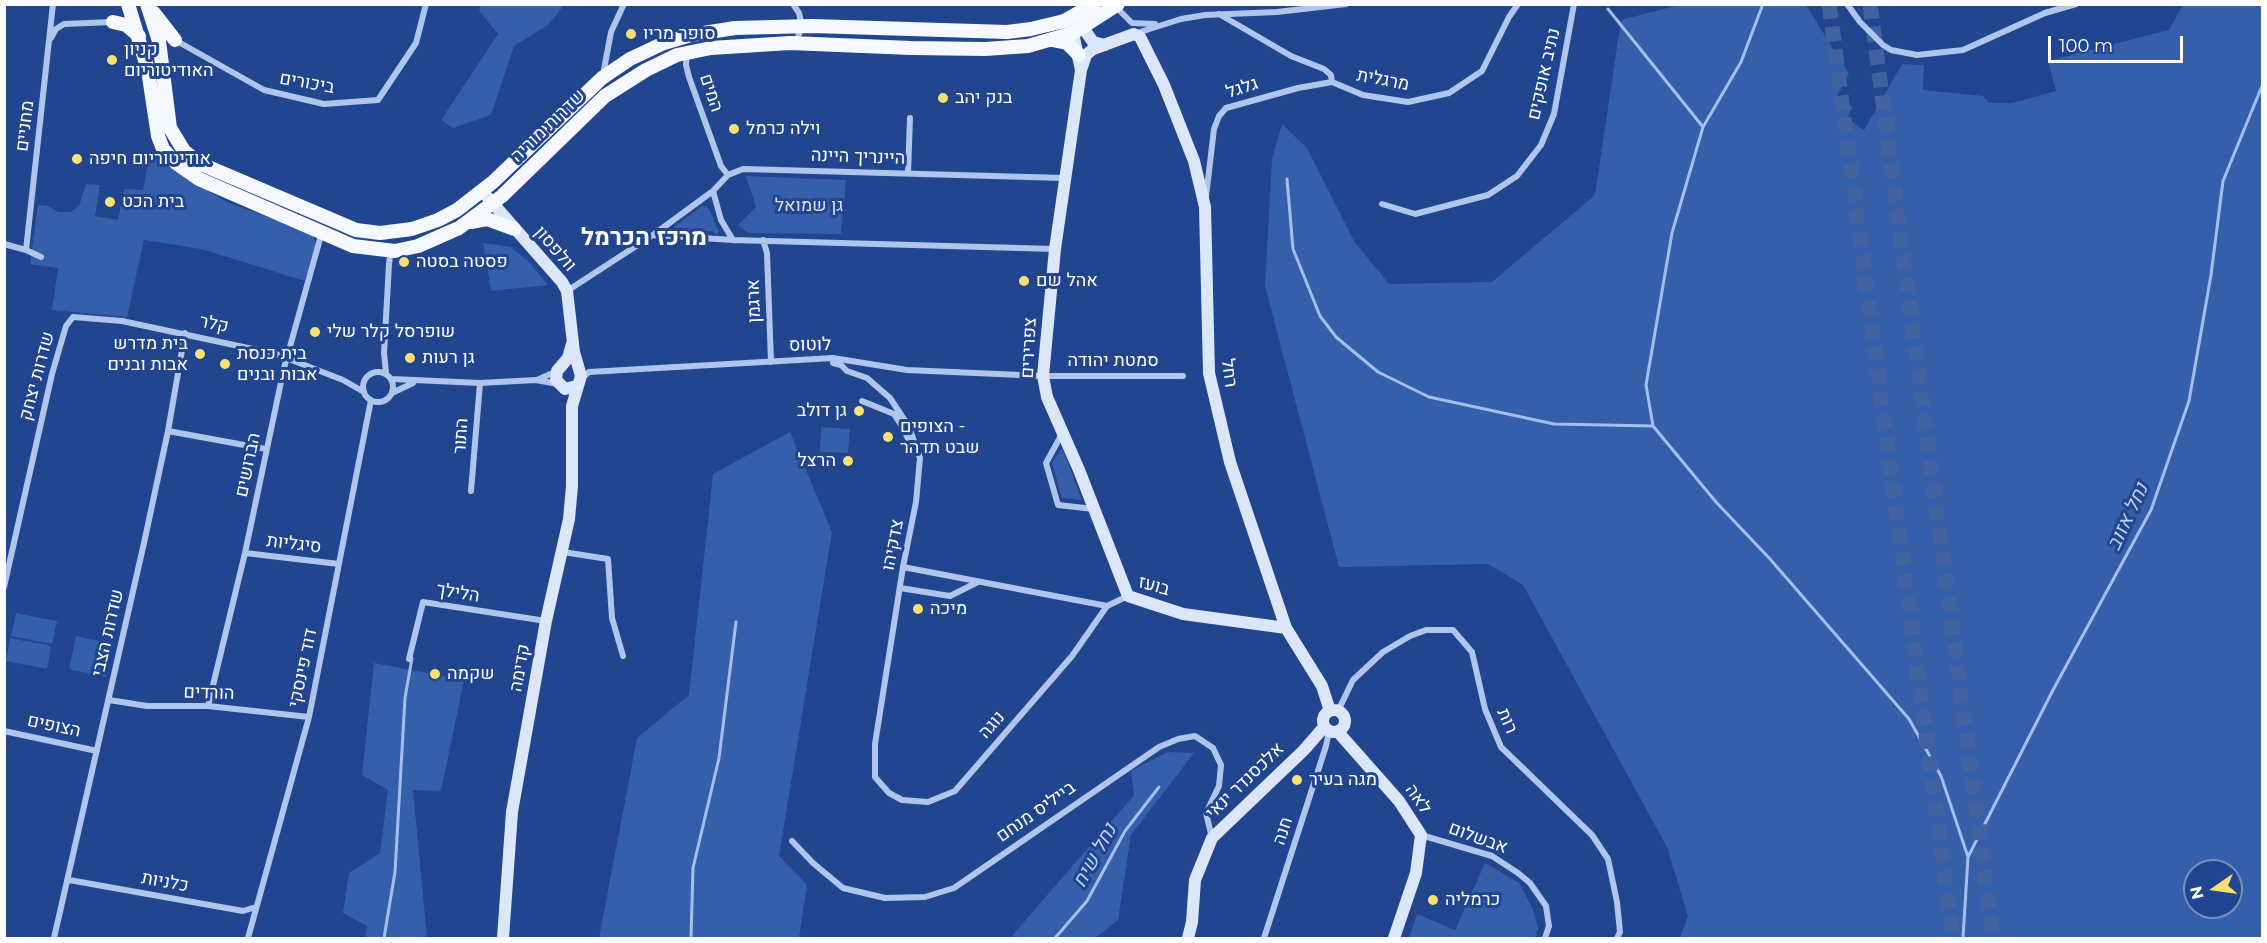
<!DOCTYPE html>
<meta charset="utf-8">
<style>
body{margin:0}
#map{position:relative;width:2267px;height:943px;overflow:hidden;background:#21458e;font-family:Montserrat,sans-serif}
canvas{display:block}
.frame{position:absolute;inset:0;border:6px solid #fff;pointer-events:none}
.north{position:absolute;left:2183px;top:859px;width:60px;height:60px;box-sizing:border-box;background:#21458e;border:2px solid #7a8fbb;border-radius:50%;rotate:257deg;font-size:16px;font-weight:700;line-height:24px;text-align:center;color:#fff}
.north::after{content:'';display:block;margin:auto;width:21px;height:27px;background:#f9e072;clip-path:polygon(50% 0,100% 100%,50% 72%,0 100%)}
.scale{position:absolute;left:2048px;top:36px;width:135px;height:27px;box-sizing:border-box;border:3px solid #fff;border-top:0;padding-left:8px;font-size:18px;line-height:21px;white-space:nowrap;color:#fff;-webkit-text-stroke:4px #21458e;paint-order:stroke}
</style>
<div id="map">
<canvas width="2267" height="943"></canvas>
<div class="frame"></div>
<div class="north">N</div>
<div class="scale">100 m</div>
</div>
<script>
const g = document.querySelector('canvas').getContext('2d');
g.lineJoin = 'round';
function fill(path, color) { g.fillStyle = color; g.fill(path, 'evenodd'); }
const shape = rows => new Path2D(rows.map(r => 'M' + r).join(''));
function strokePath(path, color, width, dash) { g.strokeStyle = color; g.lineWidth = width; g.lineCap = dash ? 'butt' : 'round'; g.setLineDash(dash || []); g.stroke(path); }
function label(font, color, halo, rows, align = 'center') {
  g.font = font + ' Montserrat,Heebo,sans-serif'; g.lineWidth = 6; g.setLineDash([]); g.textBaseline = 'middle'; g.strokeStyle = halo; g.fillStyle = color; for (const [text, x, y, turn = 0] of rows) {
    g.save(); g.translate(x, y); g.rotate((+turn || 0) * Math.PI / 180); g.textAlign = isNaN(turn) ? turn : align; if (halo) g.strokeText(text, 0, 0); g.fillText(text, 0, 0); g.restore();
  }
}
fill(shape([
 [481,5,564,5,548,25,514,46,491,115,453,128,441,120,498,34,479,11],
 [1679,5,1806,5,1849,74,1837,96,1853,107,1847,118,1864,130,1902,64,1924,65,1923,90,1983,96,1989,103,2012,103,2056,91,2048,61,2169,30,2183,5,2262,5,2262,938,1680,938,1688,916,1667,847,1523,585,1488,564,1339,567,1265,286,1272,159,1282,124,1307,148,1354,241,1389,284,1492,282,1595,195,1621,20],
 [2195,871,2231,871,2231,907,2195,907],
 [150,152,163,157,185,178,229,203,313,233,316,245,305,281,201,249,144,240,127,317,52,310,58,268,30,264,38,205,48,206,59,212,70,212,79,206,86,184,100,185,95,216,118,220,124,189,143,190],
 [746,176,846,180,841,234,749,233,744,230,738,225,756,207],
 [702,206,706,206,709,209,719,232,717,235,712,231,675,231,674,227],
 [483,243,511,247,529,262,548,285,491,291],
 [821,427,850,429,848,453,820,452],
 [790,432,832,532,779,856,807,885,799,938,599,938,637,738,689,695,713,474],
 [1062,448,1082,500,1062,498,1052,463],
 [16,613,57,621,52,644,11,636],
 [76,636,113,644,106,677,69,669],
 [10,638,51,646,47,669,6,661],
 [374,663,464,680,441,791,413,790,427,937,426,938,365,938,367,926,343,913,349,873,380,853,388,790,362,775],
 [1168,752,1194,753,1131,835,1118,920,1095,938,1010,938,1134,795,1131,771],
 [1485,863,1519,883,1533,909,1538,928,1535,938,1409,938,1417,914,1455,930]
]), '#355eab');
strokePath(shape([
 [1763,4,1741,62,1703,127,1672,233,1646,385,1653,426,1716,502,1770,559,1909,719,1941,776,1968,857],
 [1608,9,1703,127],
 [1287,179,1293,249,1320,316,1336,337,1378,372,1429,397,1554,424,1653,426],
 [384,938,395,872,405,698,412,658],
 [691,938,693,868,719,758,736,622],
 [1055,938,1087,901,1125,831,1159,787],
 [1963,938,1968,857,2053,690,2151,510,2189,401,2211,275,2223,181,2262,86]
]), '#a4beed', 3);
strokePath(shape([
 [1829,4,1953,938],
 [1870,4,1993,938]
]), '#42619f', 15, [15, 8]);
strokePath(shape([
 [1847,4,1860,22,1883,45,1891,50,1917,55,1963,50,2045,13,2076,4],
 [1115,6,1132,23,1155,24],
 [1219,14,1291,56,1324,69,1331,75,1332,82],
 [1137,33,1181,19,1205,15,1277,12,1346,4],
 [51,38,56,29,64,24,112,22],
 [175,40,264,90,324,104,378,100,416,43,426,4],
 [793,41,798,37,802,26,799,13,793,4],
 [687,52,686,65,689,77,721,166,728,175],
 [603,75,611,32,624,4],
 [1332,82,1363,95,1408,102,1449,93,1482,71,1509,17,1518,4],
 [908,173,910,118],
 [713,191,721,220,733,240],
 [1206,197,1214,129,1219,116,1226,108,1298,88,1332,82],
 [1382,204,1415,214,1488,195,1517,176,1541,145,1554,114,1574,4],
 [654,235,733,240,1055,249],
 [763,240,767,253,771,362],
 [4,244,26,250,41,257],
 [26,250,53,4],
 [567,291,653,235,713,191,728,175,743,169,1064,178],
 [833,358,833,363,841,365,847,371,867,378,890,398,909,427,920,458,916,502,903,567,875,744,875,777,889,793,902,800,928,802,955,791,1072,656,1107,606],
 '363 387a15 15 0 1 1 30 0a15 15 0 1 1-30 0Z',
 [386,373,384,353,389,264,390,256,393,253],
 [582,378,589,372,833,358,907,370,1043,376,1183,376],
 [392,379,480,383,536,380,558,384],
 [537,380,557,371],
 [392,393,413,383],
 [862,401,894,414,904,429,913,451],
 [168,431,266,449],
 [1063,432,1046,463,1058,505,1094,509],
 [471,491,480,383],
 [563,552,608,559,612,618,623,656],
 [245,553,339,564],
 [903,567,1107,606,1128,596],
 [4,587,52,374,66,326,73,317,122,321,276,354,343,380,364,392],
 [900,588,950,596,978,582],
 [409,659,423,602,546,621],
 [109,700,147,706,208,706,309,717],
 [208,706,245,553,284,368,320,239,319,232],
 [1338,711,1353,680,1383,652,1410,636,1426,630,1453,630,1472,652,1485,709,1501,747,1592,835,1608,859,1617,902,1620,932,1617,938],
 [4,731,97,751],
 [1421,835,1492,856,1518,873,1530,883,1546,906,1549,926,1545,938],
 [792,841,813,863,843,888,885,898,925,897,954,888,1159,747,1178,739,1195,736,1213,748,1221,765,1219,786,1206,813,1212,838],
 [69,880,243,911,256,907],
 [54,938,144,543,168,431,185,333],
 [248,938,309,717,371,400],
 [1264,938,1326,746,1329,731]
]), '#b0c5ec', 6);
strokePath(shape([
 [1073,17,1073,33,1081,70,1055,249,1043,376,1047,397,1079,470,1128,596,1183,614,1286,628],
 [1077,19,1093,42,1105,45],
 [1081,70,1086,55,1093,49,1134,34,1140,37,1164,85,1194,161,1205,207,1209,373,1230,462,1286,628,1322,686,1330,711],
 [482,191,562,282,567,291,574,352,581,376,572,406,572,486,569,519,546,621,512,812,503,938],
 [572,344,568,358,557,371,556,380,565,389,576,386],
 '1323 721a11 11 0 1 1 22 0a11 11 0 1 1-22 0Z',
 [1338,732,1399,801,1421,835,1416,873,1394,938],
 [1188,938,1192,922,1195,880,1212,838,1304,750,1324,727]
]), '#dce6f9', 12);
strokePath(shape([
 [128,4,148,70,158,136,163,149,176,163,199,179,353,246,395,251,418,246,459,228,502,196,605,96,646,70,677,55,711,48,790,43,911,48,985,49,1028,46,1073,33,1118,4],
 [147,4,159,41,170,128,184,151,201,164,356,230,380,233,412,229,438,220,457,210,493,182,602,78,630,59,664,43,691,35,735,28,812,26,1007,32,1031,29,1064,21,1094,4],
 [154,13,175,40],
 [113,22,126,25,139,36],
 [1052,40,1067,43,1079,55],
 [471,222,487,219,514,229]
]), '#f6f8ff', 14);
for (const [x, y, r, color] of [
 [631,34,6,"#f9e072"],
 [112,60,6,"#f9e072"],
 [943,98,6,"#f9e072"],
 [734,129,6,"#f9e072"],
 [77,159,6,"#f9e072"],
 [110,202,6,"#f9e072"],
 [404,262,6,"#f9e072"],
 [1024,281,6,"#f9e072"],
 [315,332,6,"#f9e072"],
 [200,354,6,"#f9e072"],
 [410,358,6,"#f9e072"],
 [225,364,6,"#f9e072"],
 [859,411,6,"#f9e072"],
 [888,437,6,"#f9e072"],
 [848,461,6,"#f9e072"],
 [918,609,6,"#f9e072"],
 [435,674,6,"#f9e072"],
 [1297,780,6,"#f9e072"],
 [1433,900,6,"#f9e072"]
]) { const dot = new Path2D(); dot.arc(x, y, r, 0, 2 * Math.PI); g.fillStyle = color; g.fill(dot); strokePath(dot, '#21458e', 2); }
label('18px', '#fff', '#21458e', [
 ["סופר מריו",643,34],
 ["קניון",124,50],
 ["האודיטוריום",124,71],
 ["בנק יהב",955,98],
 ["וילה כרמל",746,129],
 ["אודיטוריום חיפה",89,159],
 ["בית הכט",122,202],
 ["פסטה בסטה",416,262],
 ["אהל שם",1036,281],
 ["שופרסל קלר שלי",327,332],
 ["בית מדרש",188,344,"right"],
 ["אבות ובנים",188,365,"right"],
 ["בית כנסת",237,354],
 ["אבות ובנים",237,375],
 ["גן רעות",422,358],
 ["גן דולב",847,411,"right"],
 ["הצופים -",900,427],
 ["שבט תדהר",900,448],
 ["הרצל",836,461,"right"],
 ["מיכה",930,609],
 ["שקמה",447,674],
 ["מגה בעיר",1309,780],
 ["כרמליה",1445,900]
], 'left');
label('18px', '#fff', '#21458e', [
 ["נתיב אופקים",1544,74,-77],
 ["מרגלית",1383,80,11],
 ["ביכורים",307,83,10],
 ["גלגל",1242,88,-18],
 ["המים",711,93,71],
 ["מחניים",25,126,-83],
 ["שדרות מוריה",548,126,-44],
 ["היינריך היינה",858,157,2],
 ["וולפסון",555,249,49],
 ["ארגמן",754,301,-92],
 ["קלר",214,324,12],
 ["לוטוס",810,345,-1],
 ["צפרירים",1029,348,-87],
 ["סמטת יהודה",1113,361],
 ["רחל",1229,373,82],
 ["שדרות יצחק",37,376,-75],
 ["התור",461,436,-86],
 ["הברושים",248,465,-78],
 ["סיגליות",294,544,7],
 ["צדקיהו",893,545,-79],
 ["בועז",1154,586,16],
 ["הלילך",458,593,9],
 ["שדרות הצבי",108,633,-77],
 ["דוד פינסקי",303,668,-78],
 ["קדימה",520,668,-80],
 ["הורדים",209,693,2],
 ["רות",1507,721,66],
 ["נוגה",992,725,-49],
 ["הצופים",54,726,12],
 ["אלכסנדר ינאי",1245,781,-44],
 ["לאה",1418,799,55],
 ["בייליס מנחם",1036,812,-35],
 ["חנה",1283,831,-72],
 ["אבשלום",1478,838,20],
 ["כלניות",165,882,10]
]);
label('18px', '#d5e2f9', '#21458e', [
 ["גן שמואל",809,206]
]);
label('italic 20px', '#bcd0f3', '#21458e', [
 ["נחל אזוב",2128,517,-65],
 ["נחל שיח",1095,856,-61]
]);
label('bold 24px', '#fff', '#21458e', [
 ["מרכז הכרמל",644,238]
]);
</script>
